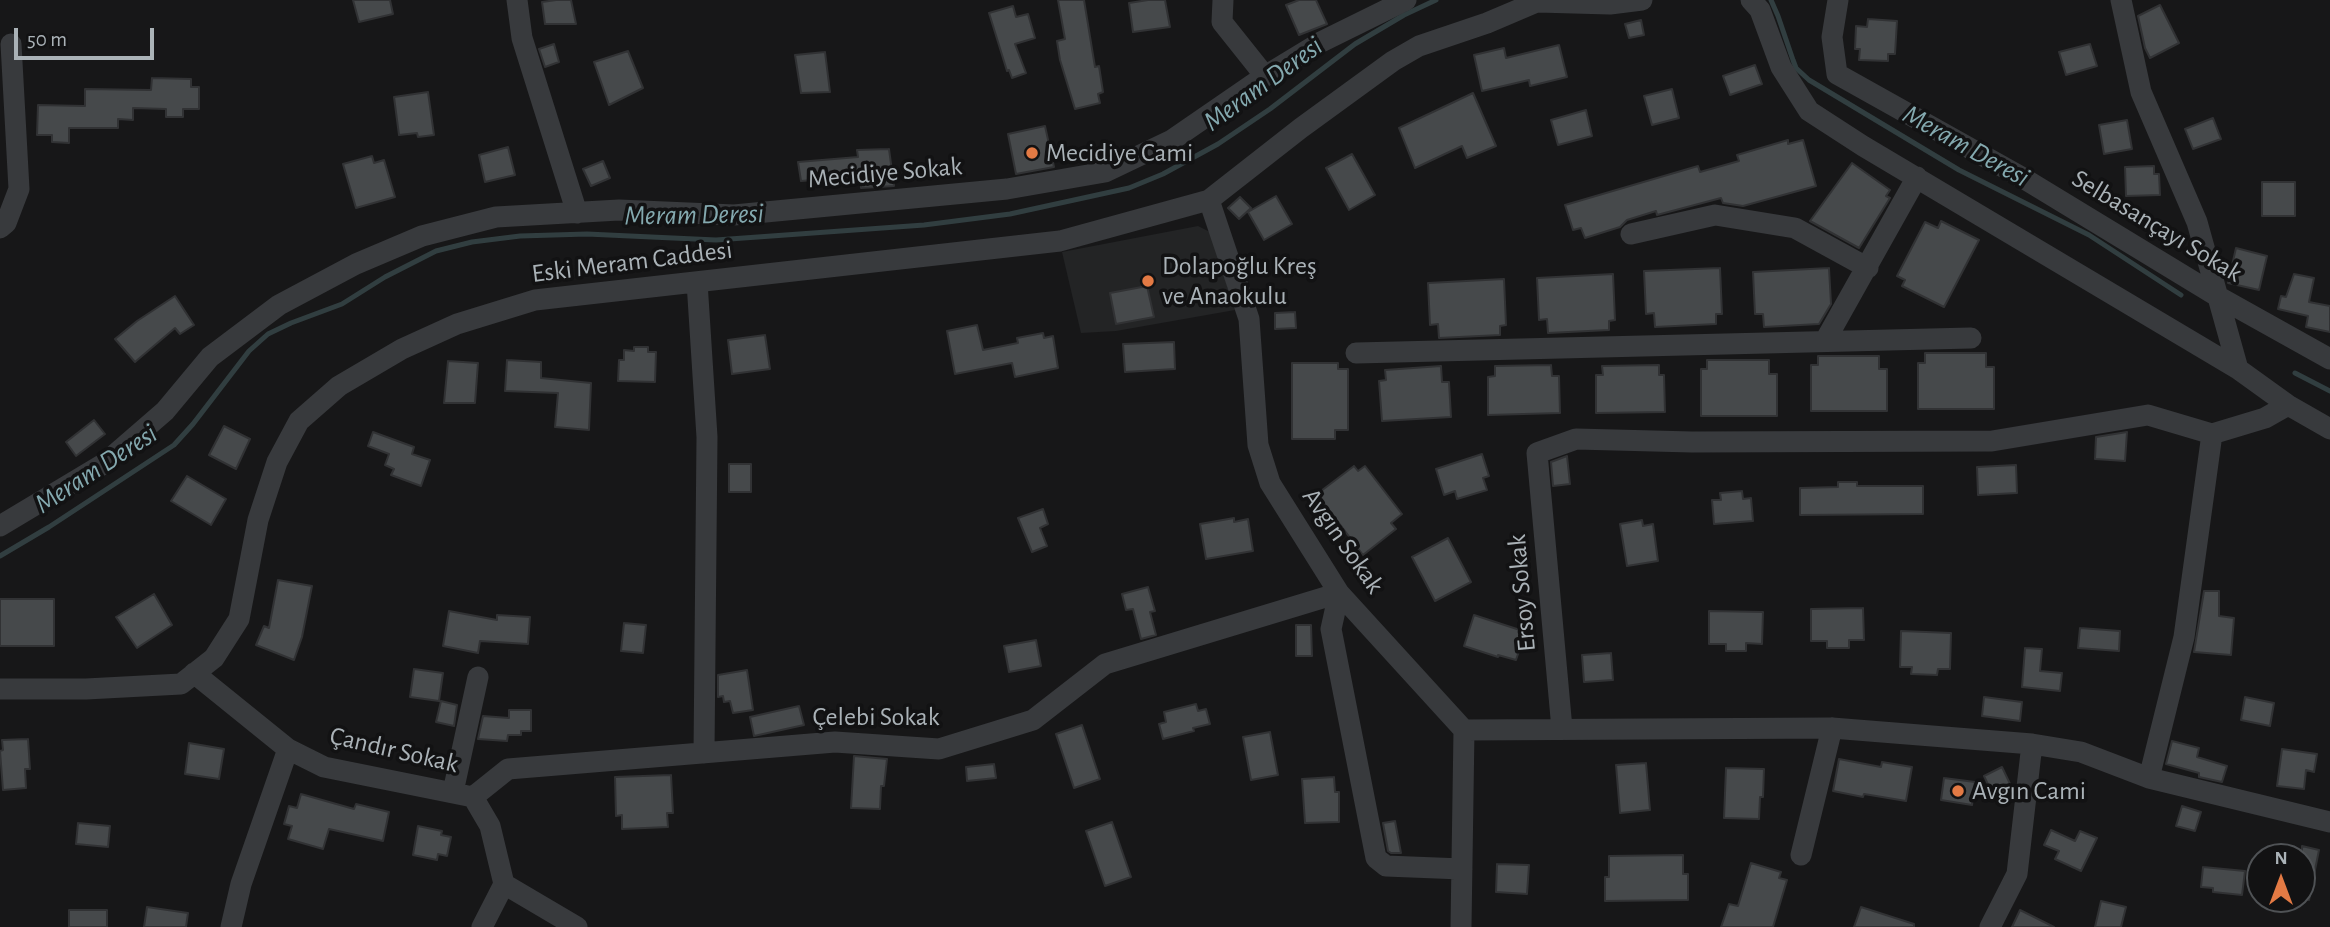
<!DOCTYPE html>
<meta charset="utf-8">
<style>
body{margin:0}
#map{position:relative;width:2330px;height:927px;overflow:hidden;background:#171718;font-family:"Alegreya Sans",sans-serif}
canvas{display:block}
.north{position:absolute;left:2246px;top:843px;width:70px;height:70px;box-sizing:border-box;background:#121213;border:2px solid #4f5255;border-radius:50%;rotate:0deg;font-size:19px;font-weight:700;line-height:28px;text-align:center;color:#aab2b7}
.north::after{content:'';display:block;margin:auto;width:24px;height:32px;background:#e37a44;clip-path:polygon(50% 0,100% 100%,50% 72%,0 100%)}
.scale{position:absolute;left:14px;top:28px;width:140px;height:32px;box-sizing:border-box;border:4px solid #aab2b7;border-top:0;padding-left:9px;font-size:21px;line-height:24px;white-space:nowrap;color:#aab2b7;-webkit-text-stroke:5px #121213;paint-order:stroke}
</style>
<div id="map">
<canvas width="2330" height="927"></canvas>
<div class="north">N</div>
<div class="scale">50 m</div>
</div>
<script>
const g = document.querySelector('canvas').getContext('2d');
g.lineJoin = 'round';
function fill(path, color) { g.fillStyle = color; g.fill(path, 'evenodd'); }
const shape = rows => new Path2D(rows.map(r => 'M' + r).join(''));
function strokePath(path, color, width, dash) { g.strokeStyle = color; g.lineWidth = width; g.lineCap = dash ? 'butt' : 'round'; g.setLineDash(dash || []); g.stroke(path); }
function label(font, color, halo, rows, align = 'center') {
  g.font = font + ' "Alegreya Sans",sans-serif'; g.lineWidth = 7; g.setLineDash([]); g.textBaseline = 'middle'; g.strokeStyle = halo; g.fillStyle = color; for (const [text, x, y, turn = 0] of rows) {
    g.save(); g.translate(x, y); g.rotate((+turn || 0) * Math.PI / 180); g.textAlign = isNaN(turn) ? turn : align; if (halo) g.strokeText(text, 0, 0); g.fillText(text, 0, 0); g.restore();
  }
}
fill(shape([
 [1198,226,1210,232,1235,310,1116,331,1081,333,1062,252]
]), '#232425');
strokePath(shape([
 [1771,0,1778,16,1793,60,1796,68,1809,80,1959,170,2089,235,2181,295],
 [2295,373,2330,391],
 [0,556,49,527,174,445,193,424,249,351,268,334,291,323,342,304,385,277,436,251,472,242,520,236,587,234,716,240,924,225,1010,214,1129,188,1163,174,1218,144,1270,109,1355,44,1404,15,1436,0]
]), '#313e40', 5);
const building = shape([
 [353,0,390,0,393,14,359,22,353,0],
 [556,0,571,0,576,24,545,24,542,2,556,0],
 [1058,0,1084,0,1095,67,1099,66,1103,92,1098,94,1100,103,1075,109,1060,60,1057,41,1065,39,1058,0],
 [1148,0,1165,0,1170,27,1133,32,1129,3,1148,0],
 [1299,0,1316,0,1327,24,1299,35,1286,5,1299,0],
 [2160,5,2179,43,2150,58,2145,48,2138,16,2160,5],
 [1013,6,1016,17,1028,14,1035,38,1015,44,1026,73,1012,78,1009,70,1007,71,989,13,1013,6],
 [1868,19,1897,21,1895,54,1888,54,1888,61,1859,60,1860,49,1855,49,1856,26,1867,27,1868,19],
 [1641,20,1644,35,1629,38,1625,24,1641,20],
 [554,44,559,62,545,67,539,49,554,44],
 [2090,44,2097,66,2066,75,2059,52,2090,44],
 [1559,45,1567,77,1530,86,1529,80,1482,91,1474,55,1504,48,1506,58,1559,45],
 [628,51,643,88,609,105,594,62,628,51],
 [825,52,830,92,801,93,795,55,825,52],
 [1755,65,1762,84,1730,95,1723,76,1755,65],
 [152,78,191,79,191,87,199,87,199,109,183,109,183,117,166,117,166,109,133,108,133,120,118,119,118,128,69,128,69,143,52,142,52,135,37,135,38,105,85,106,85,89,151,90,152,78],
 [1672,89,1679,118,1652,125,1644,96,1672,89],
 [428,92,434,135,418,137,417,133,399,135,394,97,428,92],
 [1473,93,1496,146,1467,158,1462,146,1415,168,1399,128,1473,93],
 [1586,110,1592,136,1558,145,1551,120,1586,110],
 [2213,118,2221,139,2193,149,2185,129,2213,118],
 [2127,120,2132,149,2104,154,2099,125,2127,120],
 [1045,126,1054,167,1016,174,1008,134,1045,126],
 [1788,140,1788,144,1803,140,1816,186,1743,206,1723,203,1721,198,1657,215,1656,211,1627,220,1620,227,1585,238,1581,228,1573,230,1565,205,1698,166,1700,172,1739,161,1737,155,1788,140],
 [508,147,515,175,485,182,479,155,508,147],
 [889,149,894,186,861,188,860,176,801,181,798,162,858,157,857,150,889,149],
 [1352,154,1375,195,1349,210,1326,168,1352,154],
 [372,156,374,163,384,160,395,197,356,208,343,164,372,156],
 [603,161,610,178,591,186,583,169,603,161],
 [1852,163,1890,190,1886,196,1890,198,1859,248,1810,221,1852,163],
 [2154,166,2154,174,2159,174,2160,195,2126,196,2125,167,2154,166],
 [2262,182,2295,182,2295,216,2262,216,2262,182],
 [1276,196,1292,224,1264,240,1248,212,1276,196],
 [1240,197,1251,208,1239,219,1228,208,1240,197],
 [1941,221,1979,240,1944,307,1902,286,1905,280,1897,276,1925,222,1938,228,1941,221],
 [2236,248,2267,256,2259,290,2228,283,2236,248],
 [1720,268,1722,314,1716,314,1716,324,1655,327,1654,313,1646,314,1644,271,1720,268],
 [1829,268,1831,304,1819,324,1764,327,1763,314,1755,314,1753,272,1829,268],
 [1613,274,1615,320,1609,321,1609,330,1548,333,1547,319,1539,320,1537,278,1613,274],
 [2294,274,2314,278,2309,302,2330,306,2330,332,2306,327,2308,316,2278,309,2281,296,2286,297,2294,274],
 [1504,279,1506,325,1500,326,1500,335,1439,338,1438,324,1430,325,1428,283,1504,279],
 [1147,286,1154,317,1116,324,1110,293,1147,286],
 [175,296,194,325,180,334,175,328,135,362,115,339,137,321,175,296],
 [1295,312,1296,328,1275,329,1275,313,1295,312],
 [977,325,983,350,1018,343,1017,338,1043,333,1044,338,1053,336,1058,368,1015,377,1012,363,955,374,947,331,977,325],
 [765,335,770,369,732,374,728,340,765,335],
 [1174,342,1175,369,1125,372,1123,344,1174,342],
 [634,347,648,347,648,352,656,352,655,382,618,381,619,360,624,360,624,350,634,351,634,347],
 [1925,353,1986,353,1986,367,1994,367,1994,409,1918,409,1918,363,1925,363,1925,353],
 [1818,356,1879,356,1879,369,1887,369,1887,411,1811,411,1811,365,1818,365,1818,356],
 [507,360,541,362,541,378,591,383,589,430,555,427,558,393,505,391,507,360],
 [1707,360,1769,360,1769,374,1777,374,1777,416,1701,416,1701,369,1707,369,1707,360],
 [448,361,478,363,475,403,444,403,448,361],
 [1292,363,1338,363,1338,369,1348,369,1348,430,1335,430,1335,439,1292,439,1292,363],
 [1551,365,1552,376,1559,376,1560,413,1488,415,1488,377,1495,376,1495,366,1551,365],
 [1659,365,1659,375,1664,375,1665,412,1596,413,1596,375,1603,375,1602,366,1659,365],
 [1441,366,1442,382,1449,382,1451,417,1382,421,1379,381,1386,380,1385,370,1441,366],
 [94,420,105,434,76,456,66,442,94,420],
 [224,426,250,439,236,469,209,455,224,426],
 [373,432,414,447,412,454,430,460,421,486,391,475,394,469,385,465,389,454,368,446,373,432],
 [2127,432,2125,461,2095,459,2096,437,2127,432],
 [1482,454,1489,476,1483,478,1487,490,1457,499,1455,491,1444,495,1436,469,1482,454],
 [1567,456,1570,484,1553,486,1551,462,1567,456],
 [729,464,751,464,751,492,729,492,729,464],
 [2016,465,2017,493,1978,495,1977,467,2016,465],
 [1354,466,1358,471,1365,466,1402,514,1391,523,1396,529,1363,555,1317,494,1354,466],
 [187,476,226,499,211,525,171,501,187,476],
 [1838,482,1857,482,1857,486,1923,486,1923,514,1800,515,1800,488,1838,487,1838,482],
 [1742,491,1743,499,1751,498,1753,521,1714,524,1712,500,1721,500,1720,493,1742,491],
 [1043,509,1048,524,1040,528,1047,546,1032,552,1018,518,1043,509],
 [1234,518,1234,522,1248,519,1253,551,1206,559,1200,524,1234,518],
 [1642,520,1643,526,1653,524,1658,561,1627,566,1620,524,1642,520],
 [1448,538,1471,582,1435,601,1412,557,1448,538],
 [278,580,312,586,302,637,294,660,256,645,264,626,269,628,278,580],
 [1148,587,1155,611,1150,612,1156,635,1141,639,1133,609,1126,610,1122,594,1148,587],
 [2204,591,2219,591,2219,616,2234,618,2231,655,2194,652,2204,591],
 [154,594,172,625,137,648,116,617,154,594],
 [0,599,54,599,54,646,0,646,0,599],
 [1863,608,1864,640,1849,640,1849,648,1827,648,1827,641,1811,641,1811,609,1863,608],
 [449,611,497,620,497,615,530,617,528,644,480,641,478,653,443,646,449,611],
 [1709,611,1763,612,1762,644,1746,643,1746,651,1726,651,1726,644,1709,644,1709,611],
 [1474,615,1523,631,1521,638,1523,639,1516,660,1498,655,1498,657,1464,646,1474,615],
 [624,623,646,625,643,653,621,651,624,623],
 [1296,625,1311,625,1312,656,1296,656,1296,625],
 [2080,628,2120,631,2119,651,2078,648,2080,628],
 [1901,631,1951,633,1950,669,1938,669,1937,675,1911,674,1912,667,1900,667,1901,631],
 [1036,640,1041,666,1009,672,1004,646,1036,640],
 [2025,648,2042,649,2040,671,2062,673,2060,691,2022,687,2025,648],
 [1611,653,1613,680,1584,682,1582,655,1611,653],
 [414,669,443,673,439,701,410,697,414,669],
 [747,670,753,710,733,713,730,701,724,702,723,696,718,697,718,675,747,670],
 [1984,697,2022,702,2020,721,1982,716,1984,697],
 [2245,697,2274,703,2270,726,2241,720,2245,697],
 [441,701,457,705,454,726,436,722,441,701],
 [1196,704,1198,711,1206,709,1210,724,1193,728,1194,731,1163,739,1159,724,1166,722,1164,712,1196,704],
 [799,706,804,725,754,736,750,717,799,706],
 [509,710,531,710,531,731,521,731,521,735,508,735,507,741,478,739,483,716,509,718,509,710],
 [1082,725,1100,779,1074,788,1056,734,1082,725],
 [1270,732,1278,775,1251,780,1243,737,1270,732],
 [28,739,30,769,25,769,26,788,3,790,0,751,3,750,2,740,28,739],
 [2172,741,2199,748,2197,757,2227,766,2222,782,2199,777,2199,773,2166,764,2172,741],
 [189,743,224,749,219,779,185,774,189,743],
 [2282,749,2317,754,2314,772,2306,770,2304,789,2277,786,2282,749],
 [854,756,887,759,884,786,881,786,880,809,851,808,854,756],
 [1839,759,1881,767,1882,762,1912,767,1906,801,1864,794,1863,797,1833,791,1839,759],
 [1646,763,1650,810,1620,813,1616,765,1646,763],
 [994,764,996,778,967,781,966,767,994,764],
 [2002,767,2012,788,1994,797,1984,776,2002,767],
 [1726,768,1764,769,1763,797,1760,797,1759,819,1724,818,1726,768],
 [671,775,673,813,667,813,668,827,622,829,622,815,616,816,615,777,671,775],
 [1334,777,1335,792,1339,792,1339,822,1305,823,1302,779,1334,777],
 [1944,778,1975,782,1972,805,1941,800,1944,778],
 [301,794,354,809,356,804,389,812,383,841,329,829,323,849,288,839,292,826,284,824,289,806,297,808,301,794],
 [2182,806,2201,812,2195,831,2176,826,2182,806],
 [1395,821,1401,853,1391,853,1388,851,1383,823,1395,821],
 [1112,822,1131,877,1105,886,1086,831,1112,822],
 [78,823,110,826,108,847,76,844,78,823],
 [418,826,442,831,441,835,451,837,447,856,438,854,437,860,413,855,418,826],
 [2051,830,2075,841,2080,831,2097,838,2081,871,2055,859,2059,851,2044,845,2051,830],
 [2302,846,2319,850,2309,900,2302,899,2302,846],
 [1683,855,1683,874,1688,874,1688,900,1605,901,1605,877,1609,877,1609,856,1683,855],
 [1751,863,1781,872,1779,878,1787,880,1773,927,1721,927,1729,904,1738,906,1751,863],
 [1497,864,1529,865,1527,894,1496,892,1497,864],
 [2203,867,2245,871,2242,895,2213,892,2213,888,2201,887,2203,867],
 [2101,901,2126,907,2121,927,2095,927,2101,901],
 [147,907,188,913,186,927,144,927,147,907],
 [1861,907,1914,924,1914,927,1854,927,1861,907],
 [69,910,107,910,107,927,69,927,69,910],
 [2020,910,2054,927,2012,927,2020,910]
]);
fill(building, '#46494b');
strokePath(building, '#313234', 2);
strokePath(shape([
 [517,0,522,38,577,213],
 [1223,0,1222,22,1265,76],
 [1751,0,1760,10,1781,67,1809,111,1863,146,2238,369,2288,405,2330,429],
 [1838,0,1832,37,1837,74,2023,178,2217,296,2330,359],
 [2121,0,2141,92,2197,222,2238,369],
 [1538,2,1610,4,1642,0],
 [1209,200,1249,319,1258,445,1270,483,1339,593,1464,730,1461,927],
 [0,228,6,223,19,189,11,44],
 [1631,234,1715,215,1795,228,1868,268],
 [697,282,707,437,704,753],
 [1825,341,1917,177],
 [1356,353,1971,338],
 [0,526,105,463,165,411,210,357,279,305,356,264,422,236,496,217,619,210,734,215,1007,189,1105,172,1172,140,1265,76,1321,42,1406,0],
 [194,673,288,749,324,767,473,797,490,826,504,884,577,927],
 [0,689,86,689,181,684,214,658,239,619,258,520,277,462,299,421,339,386,402,349,457,324,535,300,1060,241,1209,200,1301,128,1393,61,1419,46,1487,23,1541,0],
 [1562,729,1537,453,1576,439,1692,442,1992,441,2148,415,2212,434,2265,418,2288,405],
 [1464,730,1832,728,2032,744,2081,752,2149,778,2330,822],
 [2149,778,2184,637,2212,434],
 [453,792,478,677],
 [473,797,508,769,835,742,939,749,1033,720,1105,664,1339,593,1331,629,1376,858,1386,866,1462,869],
 [1801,855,1832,728],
 [231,927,241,884,288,749],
 [482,927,504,884],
 [1990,927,2017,874,2032,744]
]), '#383a3d', 21);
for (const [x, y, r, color] of [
 [1032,153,7,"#e37a44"],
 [1148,281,7,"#e37a44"],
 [1958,791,7,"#e37a44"]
]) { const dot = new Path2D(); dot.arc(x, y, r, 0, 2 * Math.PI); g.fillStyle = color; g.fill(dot); strokePath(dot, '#121213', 2.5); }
label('26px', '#aab2b7', '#121213', [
 ["Mecidiye Cami",1046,153],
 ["Dolapoğlu Kreş",1162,266],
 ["ve Anaokulu",1162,296],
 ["Avgın Cami",1972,791]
], 'left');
label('26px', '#aab2b7', '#121213', [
 ["Mecidiye Sokak",885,173,-5],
 ["Selbasançayı Sokak",2157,226,31],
 ["Eski Meram Caddesi",632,262,-7],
 ["Avgın Sokak",1343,541,55],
 ["Ersoy Sokak",1522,593,-95],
 ["Çelebi Sokak",876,717],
 ["Çandır Sokak",394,750,13]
]);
label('italic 28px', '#84a9af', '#121213', [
 ["Meram Deresi",1263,84,-36],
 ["Meram Deresi",1966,146,29],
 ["Meram Deresi",694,215,-1],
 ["Meram Deresi",96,469,-33]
]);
</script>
